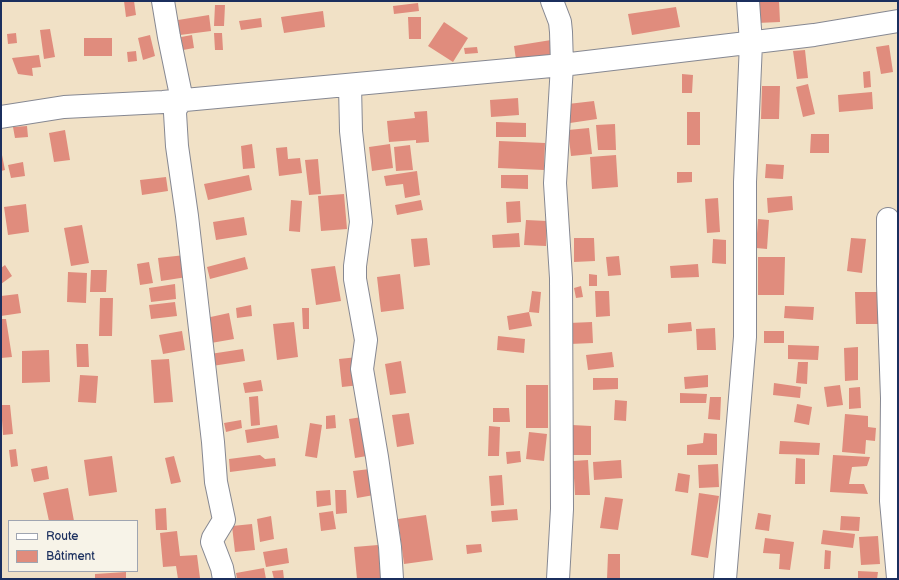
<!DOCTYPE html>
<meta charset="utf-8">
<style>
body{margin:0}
#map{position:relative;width:899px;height:580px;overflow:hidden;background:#f1e1c6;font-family:"Balsamiq Sans",sans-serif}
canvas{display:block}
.frame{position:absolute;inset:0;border:2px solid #1b2f5e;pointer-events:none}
.legend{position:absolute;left:8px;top:520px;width:130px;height:52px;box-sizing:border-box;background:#f7f3e8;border:1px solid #9fa5b1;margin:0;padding:5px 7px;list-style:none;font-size:12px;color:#1b2f5e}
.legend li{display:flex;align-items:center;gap:8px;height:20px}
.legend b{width:20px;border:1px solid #9fa5b1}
</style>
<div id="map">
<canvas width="899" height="580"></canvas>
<div class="frame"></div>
<ul class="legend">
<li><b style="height:5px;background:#fff"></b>Route</li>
<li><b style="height:11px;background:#e08c7d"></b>Bâtiment</li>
</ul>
</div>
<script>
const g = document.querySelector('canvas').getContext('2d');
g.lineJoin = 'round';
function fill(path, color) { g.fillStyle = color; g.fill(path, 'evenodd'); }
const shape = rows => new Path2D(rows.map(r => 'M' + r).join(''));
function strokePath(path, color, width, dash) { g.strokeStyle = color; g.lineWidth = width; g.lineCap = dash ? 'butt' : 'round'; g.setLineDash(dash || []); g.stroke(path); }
fill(shape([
 [124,1,134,1,136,15,126,17],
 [756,1,779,1,780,22,757,23],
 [418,3,419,11,394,14,393,6],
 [215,5,225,5,224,26,214,26],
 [676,7,680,27,632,35,628,14],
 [323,11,325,27,284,33,281,17],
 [209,15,211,31,180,35,178,20],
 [408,17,421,17,421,39,409,39],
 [261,18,262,27,241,30,239,21],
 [444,22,468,38,453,62,428,46],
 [50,29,55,57,44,59,40,30],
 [16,33,17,43,8,44,7,34],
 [214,33,222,33,223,50,215,50],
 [150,35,155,56,143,60,138,38],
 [192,35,194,48,183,50,181,37],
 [84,38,112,38,112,56,84,56],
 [551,40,554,60,517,66,514,46],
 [889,45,893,72,881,74,876,47],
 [477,47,478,53,465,54,464,48],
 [805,50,808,78,797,79,793,51],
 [136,51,137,61,128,62,127,52],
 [39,55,41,67,32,68,33,76,18,74,12,58],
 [870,71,871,87,864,88,863,72],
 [682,74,693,75,692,93,682,93],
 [808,84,815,114,803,117,796,87],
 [762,86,780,86,779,119,761,119],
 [872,92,873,109,839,112,838,95],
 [518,98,519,115,491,117,490,100],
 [594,101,597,119,570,123,568,104],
 [427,111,429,142,416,143,416,140,389,142,387,121,415,118,414,112],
 [687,112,700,112,700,145,687,145],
 [496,122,526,123,526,137,496,137],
 [615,124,616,150,598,150,596,125],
 [27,126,28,137,15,138,13,127],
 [589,128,592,154,571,156,568,130],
 [65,130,70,160,54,162,49,133],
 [811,134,829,134,829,153,810,153],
 [499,141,545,143,544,170,498,168],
 [252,144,255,168,243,169,241,146],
 [390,144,393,168,372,171,369,147],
 [410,145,413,170,396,171,394,147],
 [287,147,288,159,300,158,302,173,279,176,276,148],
 [1,150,5,170,1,171],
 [616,155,618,187,592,189,590,157],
 [318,159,321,194,309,195,305,160],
 [23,162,25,176,11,178,8,165],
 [766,164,784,165,783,179,765,178],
 [417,171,420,195,405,198,403,184,386,186,384,176],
 [677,172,692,172,692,182,677,183],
 [249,175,252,190,208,200,204,184],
 [501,175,528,175,528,189,501,188],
 [166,177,168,191,142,195,140,180],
 [344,194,347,229,321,231,318,196],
 [792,196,793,210,768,213,767,198],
 [718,198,720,232,707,233,705,199],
 [291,200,302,201,300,232,289,231],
 [421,200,423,210,397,215,395,205],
 [520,201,521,222,507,223,506,202],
 [26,204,29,232,8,235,4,207],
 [244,217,247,235,216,240,213,222],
 [758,219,769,220,767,249,756,248],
 [526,220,547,221,546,246,524,245],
 [82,225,89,263,71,266,64,228],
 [519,233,520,247,493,248,492,235],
 [427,238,430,265,414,267,411,239],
 [574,238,594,238,595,261,574,262],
 [851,238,866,239,862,273,847,271],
 [713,239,726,240,726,264,712,263],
 [185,255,187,277,161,281,158,258],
 [619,256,621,275,608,276,606,257],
 [245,257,248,269,210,279,207,267],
 [758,257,785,257,784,295,758,295],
 [149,262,153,283,140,285,137,264],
 [698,264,699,277,671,278,670,266],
 [5,265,12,276,1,284,1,268],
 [335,266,341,301,316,305,311,269],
 [91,270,107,270,106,292,90,292],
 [68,272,87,273,86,303,67,302],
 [400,274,404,309,381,312,377,277],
 [589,274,597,275,597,286,589,286],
 [175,284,176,299,151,302,149,288],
 [581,286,583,297,576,298,574,288],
 [532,291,541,292,539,313,529,312],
 [595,291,609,291,610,316,596,317],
 [855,292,880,292,880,324,856,324],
 [18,294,21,313,1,316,1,296],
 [100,298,113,298,112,336,99,336],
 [175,302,177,316,151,319,149,305],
 [251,305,252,316,237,318,236,308],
 [785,306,814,307,813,320,784,318],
 [302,308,309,308,309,329,303,329],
 [529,312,532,326,509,330,507,316],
 [229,313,234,339,211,343,206,318],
 [1,319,6,319,12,357,1,358],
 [294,322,298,357,277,360,273,324],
 [592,322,593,343,570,344,569,323],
 [691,322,692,331,668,333,668,324],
 [715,328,716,350,697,350,696,329],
 [182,331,185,350,163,354,159,335],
 [764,331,784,331,784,343,764,343],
 [498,336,525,339,524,353,497,350],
 [76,344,88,344,89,367,77,367],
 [788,345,819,346,818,360,788,359],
 [858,347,858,380,845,381,844,348],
 [243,349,245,361,212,366,210,354],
 [49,350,50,382,22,383,22,351],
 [612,352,614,367,588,370,586,355],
 [358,357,360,385,342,387,339,359],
 [169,359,173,402,154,403,151,360],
 [401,361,406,393,390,395,385,364],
 [798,362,808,362,807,384,796,383],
 [80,375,98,376,96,403,78,402],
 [708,375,708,387,685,389,684,377],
 [593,378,618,378,618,389,593,390],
 [261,380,263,391,245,393,243,383],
 [774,383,801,387,800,398,773,395],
 [526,385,548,385,548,428,526,428],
 [840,385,843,405,827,407,824,387],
 [860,387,861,408,849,409,849,388],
 [680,393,707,394,706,403,680,403],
 [258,396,260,425,251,426,249,397],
 [710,397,721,397,720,420,708,419],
 [615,400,627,401,626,421,614,420],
 [797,404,812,407,809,425,794,422],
 [1,405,10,405,13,434,3,435],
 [493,408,509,408,510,422,493,422],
 [409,413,414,444,397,447,392,415],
 [845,414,868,416,868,427,876,428,875,441,866,440,865,454,842,452],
 [335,415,336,428,326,429,326,416],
 [362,417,367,456,355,458,349,419],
 [241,420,242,428,226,432,224,423],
 [310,423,322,425,317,458,305,456],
 [277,425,279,438,247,443,245,430],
 [572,425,591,426,591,455,572,455],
 [489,426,500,427,499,456,488,456],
 [529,432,547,434,544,461,526,459],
 [704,433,717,434,717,455,687,455,687,445,703,443],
 [780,441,820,443,819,455,779,454],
 [16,449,18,466,11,467,9,450],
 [520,451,521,462,507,464,506,452],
 [260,455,265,459,275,458,276,466,230,472,229,459],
 [833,455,870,457,867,466,852,467,849,484,864,484,868,494,830,492],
 [112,456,117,492,89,496,84,460],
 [174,456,181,482,171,484,165,458],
 [796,458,805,459,805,484,795,484],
 [588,460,590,495,575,495,573,461],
 [621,460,622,478,594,480,593,462],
 [718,464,719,487,699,488,698,465],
 [47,466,49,479,34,482,31,469],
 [370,469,374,495,357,498,353,471],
 [678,473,690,475,688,493,675,491],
 [502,475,504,505,491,506,489,476],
 [68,488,74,521,49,521,43,493],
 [330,490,331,505,317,507,316,491],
 [335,490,346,490,347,513,336,514],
 [699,493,719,496,708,558,691,555],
 [605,497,623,499,618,530,600,528],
 [166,508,167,530,156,530,155,509],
 [517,509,518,520,492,522,491,511],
 [333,511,336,529,321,531,319,513],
 [758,513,771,515,769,531,755,529],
 [426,515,433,560,404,564,398,519],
 [271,516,274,539,260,542,257,519],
 [841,516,860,517,859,531,840,530],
 [252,524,255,550,235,552,232,526],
 [823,530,855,534,853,548,821,544],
 [177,531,180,556,197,555,200,578,178,579,176,566,163,567,160,533],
 [878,536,880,564,861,565,859,537],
 [765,538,794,542,790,570,779,569,780,554,763,553],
 [481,544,482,552,467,554,466,545],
 [378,545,381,579,357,579,354,547],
 [287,548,289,563,266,567,263,552],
 [825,550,831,551,830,569,824,569],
 [608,554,620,554,620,579,607,579],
 [264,568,266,579,237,579,236,573],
 [283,570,284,579,274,579,272,571],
 [858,571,878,572,877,579,858,579],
 [126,572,126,579,95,579,95,574]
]), '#e08c7d');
const minor = shape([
 [163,1,169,37,182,100,176,108,175,113,177,146,187,216,213,442,216,482,224,520,213,538,212,542,222,568,224,579],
 [552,1,560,22,561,32,562,65,555,183,561,278,562,509,558,579],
 [350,85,351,131,361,222,355,266,355,279,366,340,362,369,377,457,390,547,392,579],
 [1,117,64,107,163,102,562,65,814,35,898,21],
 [888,219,888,284,892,398,891,501,898,578],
 [725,579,745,337,745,182,751,43,748,1]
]);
strokePath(minor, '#868892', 24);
strokePath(minor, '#fff', 22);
</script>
